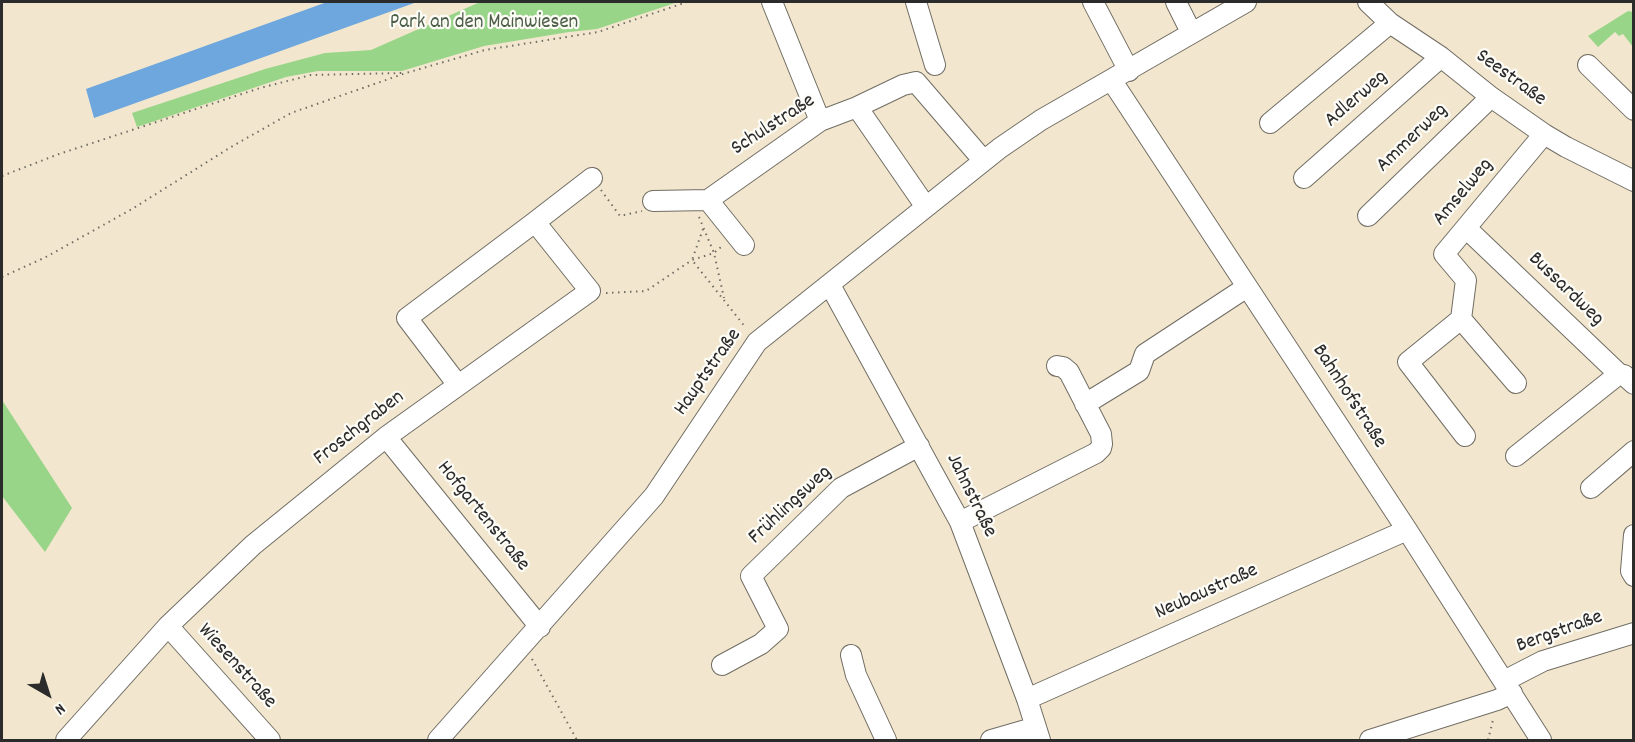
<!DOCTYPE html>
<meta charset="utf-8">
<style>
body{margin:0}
#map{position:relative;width:1635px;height:742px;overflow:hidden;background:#f2e7ce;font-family:Dekko,sans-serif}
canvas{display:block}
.frame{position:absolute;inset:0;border:3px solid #2b2b2b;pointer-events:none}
.north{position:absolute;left:18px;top:664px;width:60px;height:60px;-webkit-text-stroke:4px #fdfcf7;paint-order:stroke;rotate:141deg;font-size:16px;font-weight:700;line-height:24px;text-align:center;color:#2b2b2b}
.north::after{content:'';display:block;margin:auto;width:21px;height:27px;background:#2b2b2b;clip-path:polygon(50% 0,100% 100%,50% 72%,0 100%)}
</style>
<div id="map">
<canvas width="1635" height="742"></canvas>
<div class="frame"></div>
<div class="north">N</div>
</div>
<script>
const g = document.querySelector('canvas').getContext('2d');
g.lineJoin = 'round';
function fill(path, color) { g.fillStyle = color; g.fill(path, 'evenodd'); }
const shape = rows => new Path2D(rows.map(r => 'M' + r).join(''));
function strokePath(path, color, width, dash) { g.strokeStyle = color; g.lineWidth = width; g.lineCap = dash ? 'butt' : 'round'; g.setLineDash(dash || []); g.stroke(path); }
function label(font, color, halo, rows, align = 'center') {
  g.font = font + ' Dekko,sans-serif'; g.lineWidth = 4.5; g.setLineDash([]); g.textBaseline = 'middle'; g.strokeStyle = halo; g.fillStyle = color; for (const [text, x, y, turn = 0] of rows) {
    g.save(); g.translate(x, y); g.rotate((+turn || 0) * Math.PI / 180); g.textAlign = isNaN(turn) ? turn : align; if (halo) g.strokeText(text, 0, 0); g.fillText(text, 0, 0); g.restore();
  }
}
fill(shape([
 [480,2,678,2,597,29,569,32,484,46,402,71,318,71,286,77,137,127,132,113,265,69,325,53,371,50],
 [1628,11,1633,12,1633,47,1623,34,1619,36,1615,32,1598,47,1588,36],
 [2,400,72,508,45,552,2,496]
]), '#99d589');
fill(shape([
 [327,2,417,2,94,118,86,89]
]), '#6ea7dd');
const minor = shape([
 [772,2,820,121],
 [916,2,935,65],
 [1093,2,1129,71],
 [1176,2,1191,32],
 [1368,2,1390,23,1441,57,1491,97,1544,134,1566,147,1634,181],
 [1588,65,1634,110],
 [1112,81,1407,530,1541,740],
 [857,107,926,207],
 [1270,123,1390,23],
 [1304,178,1441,57],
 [708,200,820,121,857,107,903,85,916,82,983,160],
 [708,200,744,245],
 [653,201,708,200],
 [1368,216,1491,97],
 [1466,228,1619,374,1624,375,1634,384],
 [830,285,960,522,1027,699,1040,740],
 [1461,319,1466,280,1444,254,1544,134],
 [1461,319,1408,362,1465,436],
 [1461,319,1516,383],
 [458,385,407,318,535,222],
 [1085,404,1139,371,1145,354,1247,287],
 [386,437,540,627],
 [1516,456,1619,374],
 [1591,488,1634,451],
 [960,522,1096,453,1101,448,1102,444,1101,434,1069,372,1063,367,1057,366],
 [1634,535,1631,571,1634,576],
 [168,626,270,740],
 [851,655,856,675,886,740],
 [722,665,761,644,778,629,751,576,841,488,919,446],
 [1504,681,1543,661,1634,633],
 [1027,699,1407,530],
 [66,740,168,626,253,545,386,437,590,291,535,222,592,178],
 [438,740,654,496,757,342,1000,148,1041,120,1246,2],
 [991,740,1036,727],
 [1370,740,1497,700,1512,693]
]);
strokePath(minor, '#716d64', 22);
strokePath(shape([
 [2,176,59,154,260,88,311,75,404,73],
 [601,190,620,216,642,211],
 [699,217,714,253,724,298],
 [703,229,692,260,746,328],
 [2,277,46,257,132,209,231,147,291,113,406,73,485,50,598,32,687,2],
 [606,293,646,291,692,260,714,253,722,246],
 [532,659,577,740],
 [1488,740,1493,720]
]), '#716d64', 2, [1.5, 4.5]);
strokePath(minor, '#fff', 20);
label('21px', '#4c5e47', '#fdfcf7', [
 ["Park an den Mainwiesen",484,24]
]);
label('21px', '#2b2b2b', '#fdfcf7', [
 ["Seestraße",1510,79,36],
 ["Adlerweg",1357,100,-41],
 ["Schulstraße",774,126,-33],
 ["Ammerweg",1413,139,-44],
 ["Amselweg",1464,193,-50],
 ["Bussardweg",1565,290,44],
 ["Hauptstraße",709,373,-55],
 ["Bahnhofstraße",1348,397,57],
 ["Froschgraben",360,429,-38],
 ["Jahnstraße",970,496,64],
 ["Frühlingsweg",791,506,-43],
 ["Hofgartenstraße",482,517,51],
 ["Neubaustraße",1207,593,-24],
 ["Bergstraße",1560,633,-20],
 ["Wiesenstraße",236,667,48]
]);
</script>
